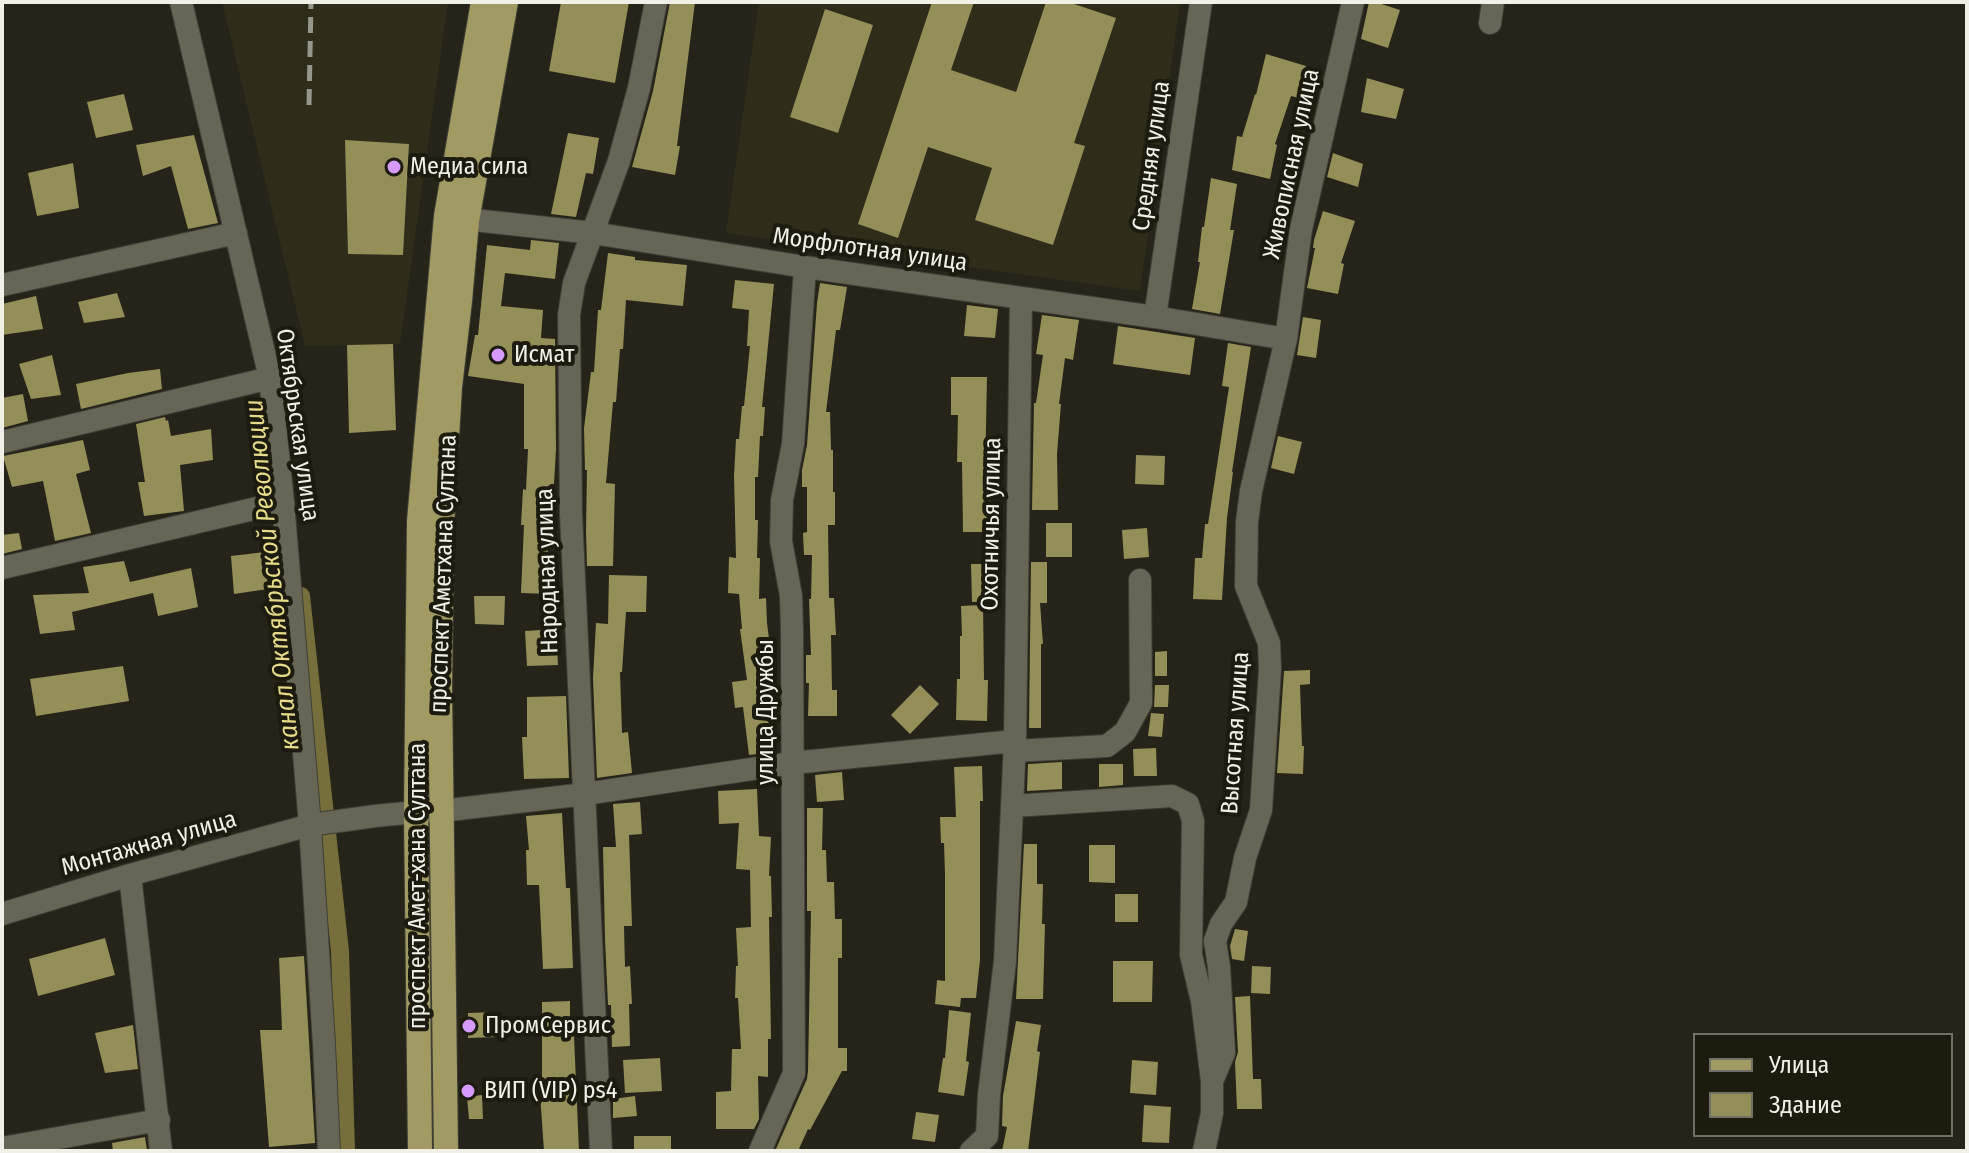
<!DOCTYPE html>
<meta charset="utf-8">
<style>
body{margin:0}
#map{position:relative;width:1969px;height:1153px;overflow:hidden;background:#262418;font-family:"Fira Sans Condensed",sans-serif}
canvas{display:block}
.frame{position:absolute;inset:0;border:4px solid #f0f0e7;pointer-events:none}
.legend{position:absolute;left:1693px;top:1033px;width:260px;height:104px;box-sizing:border-box;background:#1c1b0e;border:2px solid #717065;margin:0;padding:10px 14px;list-style:none;font-size:24px;color:#f0f0e7}
.legend li{display:flex;align-items:center;gap:16px;height:40px}
.legend b{width:40px;border:2px solid #717065}
</style>
<div id="map">
<canvas width="1969" height="1153"></canvas>
<div class="frame"></div>
<ul class="legend">
<li><b style="height:10px;background:#a19a63"></b>Улица</li>
<li><b style="height:22px;background:#948e59"></b>Здание</li>
</ul>
</div>
<script>
const g = document.querySelector('canvas').getContext('2d');
g.lineJoin = 'round';
function fill(path, color) { g.fillStyle = color; g.fill(path, 'evenodd'); }
const shape = rows => new Path2D(rows.map(r => 'M' + r).join(''));
function strokePath(path, color, width, dash) { g.strokeStyle = color; g.lineWidth = width; g.lineCap = dash ? 'butt' : 'round'; g.setLineDash(dash || []); g.stroke(path); }
function label(font, color, halo, rows, align = 'center') {
  g.font = font + ' "Fira Sans Condensed",sans-serif'; g.lineWidth = 8; g.setLineDash([]); g.textBaseline = 'middle'; g.strokeStyle = halo; g.fillStyle = color; for (const [text, x, y, turn = 0] of rows) {
    g.save(); g.translate(x, y); g.rotate((+turn || 0) * Math.PI / 180); g.textAlign = isNaN(turn) ? turn : align; if (halo) g.strokeText(text, 0, 0); g.fillText(text, 0, 0); g.restore();
  }
}
fill(shape([
 [222,2,448,2,400,344,305,346],
 [759,2,1180,2,1140,291,726,233]
]), '#2f2d19');
strokePath(shape([
 [301,596,340,951,346,1151]
]), '#766f3b', 18);
fill(shape([
 [561,2,629,2,615,83,549,71],
 [670,2,695,2,677,146,680,146,675,175,632,167,653,91],
 [932,2,974,2,951,70,1016,92,1046,2,1068,2,1116,18,1074,143,1085,146,1053,245,975,220,992,168,928,147,898,238,858,224],
 [1369,2,1375,2,1400,10,1388,48,1361,39],
 [825,9,873,25,838,133,790,117],
 [1266,54,1306,66,1299,98,1291,96,1275,144,1277,145,1270,179,1232,170,1237,136,1242,137,1255,94,1256,95],
 [1367,78,1404,89,1396,119,1361,112],
 [124,94,133,130,96,138,87,102],
 [568,133,599,138,593,174,586,173,576,217,551,214],
 [194,135,218,223,188,229,171,166,143,176,136,145],
 [345,140,409,144,403,255,348,254],
 [1333,153,1363,164,1358,187,1327,177],
 [73,163,79,208,37,216,28,173],
 [1211,178,1237,184,1230,230,1234,230,1220,314,1192,309,1200,262,1198,262,1202,227,1204,227],
 [1323,211,1355,221,1341,263,1344,264,1338,294,1307,288,1315,248,1313,248,1314,240],
 [531,240,559,243,555,279,505,273,501,306,543,310,541,338,555,339,556,449,554,484,550,484,548,530,548,561,551,561,550,594,521,593,524,525,521,525,523,489,526,490,528,449,524,449,524,384,468,376,475,335,478,335,487,245,530,250],
 [608,253,635,257,635,260,687,265,683,306,626,300,623,349,620,349,616,402,613,402,606,483,615,484,613,566,587,566,586,530,587,470,585,470,584,428,591,372,594,372,598,310,601,310],
 [735,280,774,284,762,407,765,407,763,436,760,436,758,477,755,477,755,520,758,520,757,558,760,558,759,599,766,598,767,623,773,670,765,671,774,752,749,755,743,707,735,708,732,682,747,680,740,629,742,629,739,594,728,593,729,557,736,558,734,476,736,439,739,439,742,406,744,406,750,346,747,346,749,310,732,308],
 [820,283,847,287,840,330,836,330,826,412,830,412,831,450,833,450,833,492,835,492,835,525,828,525,829,598,834,598,836,635,831,635,832,690,837,690,837,716,808,716,809,683,806,683,806,655,811,655,809,599,811,599,812,555,804,555,803,533,807,532,807,487,802,487,802,470,807,445,817,303],
 [117,293,125,317,84,323,78,302],
 [36,296,43,329,2,335,2,304],
 [967,305,998,309,995,338,964,336],
 [1042,315,1079,320,1073,360,1065,358,1059,404,1061,404,1057,454,1058,510,1032,510,1034,403,1036,403,1043,355,1036,354],
 [1303,317,1321,320,1316,358,1297,355],
 [1118,326,1195,338,1190,375,1113,364],
 [1228,343,1251,347,1232,472,1233,472,1227,518,1222,600,1193,599,1195,558,1202,558,1205,524,1208,524,1229,387,1222,386],
 [393,344,396,430,349,433,347,345],
 [52,355,61,395,31,399,19,364],
 [160,369,162,389,81,409,76,384,128,373],
 [951,377,987,377,985,474,990,473,991,532,963,532,962,462,957,462,958,415,951,415],
 [23,394,28,421,2,428,2,398],
 [165,417,166,421,168,420,171,436,211,429,213,460,180,465,184,511,144,516,138,482,145,482,136,424],
 [1278,436,1302,442,1294,474,1271,468],
 [83,440,90,470,76,474,91,533,55,541,43,481,12,487,3,456],
 [1136,455,1165,456,1164,485,1135,484],
 [1046,523,1072,523,1072,557,1046,557],
 [1147,528,1149,557,1124,559,1122,530],
 [19,533,22,549,2,554,2,535],
 [265,552,268,589,234,594,231,556],
 [124,561,130,582,191,568,198,607,158,616,153,593,72,612,75,630,40,634,33,595,89,593,83,567],
 [1031,562,1047,562,1047,603,1040,603,1043,644,1041,644,1041,728,1029,728],
 [971,564,998,564,999,601,972,602],
 [609,575,647,576,646,612,626,612,622,672,620,672,622,733,628,732,632,773,597,778,593,678,596,623,608,624],
 [474,596,505,596,504,625,475,624],
 [983,605,984,680,988,680,987,721,956,720,957,679,960,679,960,636,962,636,961,606],
 [556,629,558,665,527,666,525,631],
 [1167,651,1167,676,1155,676,1155,652],
 [123,666,129,701,36,716,30,679],
 [1310,670,1310,684,1300,685,1302,746,1304,746,1303,774,1277,773,1284,671],
 [920,685,939,704,910,734,891,715],
 [1155,685,1169,685,1168,707,1154,707],
 [566,696,569,778,524,779,522,737,527,737,527,697],
 [1151,713,1164,714,1162,737,1148,736],
 [1156,748,1157,776,1134,776,1133,749],
 [1062,762,1062,789,1027,791,1028,764],
 [1099,764,1123,764,1123,785,1099,787],
 [982,766,983,801,980,801,980,960,976,998,961,998,960,1007,935,1004,937,980,945,981,945,874,944,843,941,843,940,817,956,817,954,767],
 [842,772,844,800,817,802,815,775],
 [757,789,759,836,771,837,769,876,771,876,772,917,769,917,771,1039,768,1039,768,1077,758,1076,759,1119,754,1129,716,1129,716,1092,731,1091,732,1049,741,1049,738,998,735,998,736,966,738,966,736,928,751,927,750,870,736,869,739,823,719,824,718,791],
 [640,802,642,834,629,835,632,926,624,926,625,967,630,966,632,1004,629,1004,630,1046,612,1047,611,1005,608,1005,605,939,603,847,616,847,613,804],
 [807,808,823,808,822,850,826,850,827,882,834,882,835,919,842,919,842,958,838,958,838,1048,847,1048,847,1071,842,1071,810,1130,808,1129,798,1151,775,1151,807,1079,808,1071,811,911,807,911],
 [562,813,566,888,570,888,573,968,543,969,539,885,527,885,526,850,529,850,526,816],
 [1024,844,1037,844,1037,884,1043,884,1042,924,1045,924,1043,999,1016,999],
 [1089,845,1115,845,1115,883,1089,882],
 [1115,894,1138,894,1138,922,1115,922],
 [1235,929,1248,931,1244,961,1232,959,1230,946],
 [105,938,115,975,38,996,29,959],
 [304,956,315,1143,269,1147,260,1030,282,1030,279,958],
 [1113,961,1153,961,1152,1002,1113,1002],
 [1252,966,1271,967,1270,994,1251,993],
 [1250,996,1253,1079,1261,1079,1262,1109,1237,1109,1235,1062,1238,1052,1235,997],
 [570,1001,570,1036,574,1036,579,1151,544,1151,539,1079,542,1079,542,1002],
 [949,1010,971,1013,966,1061,969,1062,964,1096,938,1092,943,1058,945,1058],
 [497,1012,497,1037,468,1038,468,1013],
 [1016,1021,1041,1025,1037,1051,1040,1052,1028,1151,1002,1151,1007,1127,1002,1126,1003,1096],
 [133,1025,138,1069,105,1073,95,1033],
 [660,1058,662,1091,625,1093,623,1060],
 [1132,1060,1158,1062,1156,1095,1130,1093],
 [482,1095,483,1119,469,1119,467,1097],
 [635,1096,637,1116,613,1118,613,1099],
 [1144,1105,1171,1107,1169,1143,1142,1142],
 [916,1112,939,1115,935,1142,912,1139],
 [634,1136,671,1136,671,1151,634,1151],
 [145,1137,147,1151,113,1151,112,1143]
]), '#948e59');
const minor = shape([
 [181,2,270,378,283,502,310,825,324,1044,329,1151],
 [1490,23,1493,2],
 [451,217,467,221,474,220,593,233,805,267,1155,317,1286,339],
 [2,285,236,233],
 [1155,317,1201,2],
 [2,442,270,378],
 [2,568,283,502],
 [1014,751,1107,746,1125,732,1141,703,1140,580],
 [1012,806,1172,796,1188,804,1193,821,1191,955,1202,1001,1212,1081,1212,1113,1204,1151],
 [130,875,161,1151],
 [2,914,130,875,310,825,375,816,416,812,441,811,585,794,792,763,1015,741],
 [1212,1081,1224,1053,1219,967,1215,941,1221,924,1236,902,1245,858,1261,810,1270,669,1269,643,1246,586,1247,522,1251,491,1286,339,1301,229,1353,2],
 [2,1148,159,1120],
 [601,1151,571,514,569,315,574,283,619,161,639,88,656,2],
 [760,1151,794,1073,792,630,791,596,781,541,782,500,793,444,805,267],
 [971,1151,987,1136,989,1095,1005,961,1015,741,1021,298]
]);
const major = shape([
 [420,1151,416,812,419,521,446,216,483,2],
 [446,1151,440,687,442,523,450,387,460,301,467,221,506,2]
]);
strokePath(minor, '#403f35', 24);
strokePath(major, '#403f35', 26);
strokePath(minor, '#666556', 22);
strokePath(major, '#a19a63', 24);
strokePath(shape([
 [309,105,311,2]
]), '#97968b', 5, [16, 8]);
for (const [x, y, r, color] of [
 [394,167,8,"#d69bfa"],
 [498,355,8,"#d69bfa"],
 [469,1026,8,"#d69bfa"],
 [468,1091,8,"#d69bfa"]
]) { const dot = new Path2D(); dot.arc(x, y, r, 0, 2 * Math.PI); g.fillStyle = color; g.fill(dot); strokePath(dot, '#1c1b0e', 3); }
label('24px', '#f0f0e7', '#1c1b0e', [
 ["Средняя улица",1152,156,-82],
 ["Живописная улица",1292,164,-78],
 ["Морфлотная улица",870,250,8],
 ["Октябрьская улица",297,425,82],
 ["Охотничья улица",992,524,-89],
 ["Народная улица",548,571,-92],
 ["проспект Аметхана Султана",444,574,-88],
 ["улица Дружбы",766,712,-90],
 ["Высотная улица",1236,733,-86],
 ["Монтажная улица",149,844,-16],
 ["проспект Амет-хана Султана",418,886,-90]
]);
label('24px', '#f0f0e7', '#1c1b0e', [
 ["Медиа сила",410,167],
 ["Исмат",514,355],
 ["ПромСервис",485,1026],
 ["ВИП (VIP) ps4",484,1091]
], 'left');
label('italic 26px', '#e5db8a', '#1c1b0e', [
 ["канал Октябрьской Революции",273,575,-96]
]);
</script>
